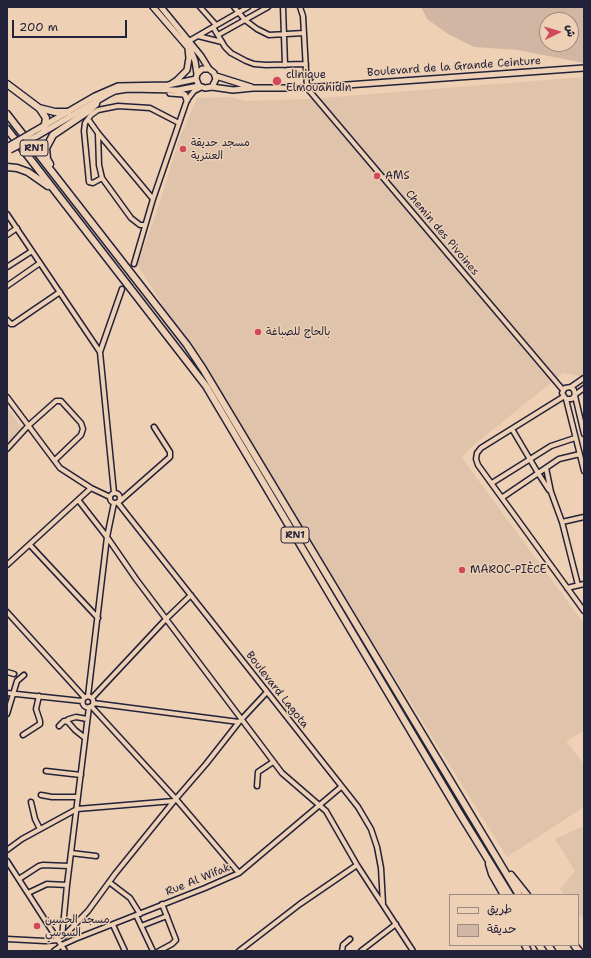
<!DOCTYPE html>
<meta charset="utf-8">
<style>
body{margin:0}
#map{position:relative;width:591px;height:958px;overflow:hidden;background:#eed0b4;font-family:"Shantell Sans","Playpen Sans Arabic",sans-serif}
canvas{display:block}
.frame{position:absolute;inset:0;border:8px solid #22223b;pointer-events:none}
.legend{position:absolute;left:449px;top:894px;width:130px;height:52px;box-sizing:border-box;background:#eed0b4;border:1px solid #9c8a84;margin:0;padding:5px 7px;list-style:none;font-size:12px;color:#22223b}
.legend li{display:flex;align-items:center;gap:8px;height:20px}
.legend b{width:20px;border:1px solid #9c8a84}
.north{position:absolute;left:539px;top:12px;width:40px;height:40px;box-sizing:border-box;background:#eed0b4;border:1px solid #9c8a84;border-radius:50%;rotate:85deg;font-size:11px;font-weight:700;line-height:16px;text-align:center;color:#22223b}
.north::after{content:'';display:block;margin:auto;width:14px;height:18px;background:#d1495b;clip-path:polygon(50% 0,100% 100%,50% 72%,0 100%)}
.scale{position:absolute;left:12px;top:20px;width:115px;height:18px;box-sizing:border-box;border:2px solid #22223b;border-top:0;padding-left:5px;font-size:12px;line-height:14px;white-space:nowrap;color:#22223b;-webkit-text-stroke:3px #eed0b4;paint-order:stroke}
</style>
<div id="map">
<canvas width="591" height="958"></canvas>
<div class="frame"></div>
<ul class="legend">
<li><b style="height:5px;background:#eed0b4"></b>طريق</li>
<li><b style="height:11px;background:#d1b7a3"></b>حديقة</li>
</ul>
<div class="north">ش</div>
<div class="scale">200 m</div>
</div>
<script>
const g = document.querySelector('canvas').getContext('2d');
g.lineJoin = 'round';
function fill(path, color) { g.fillStyle = color; g.fill(path, 'evenodd'); }
const shape = rows => new Path2D(rows.map(r => 'M' + r).join(''));
function strokePath(path, color, width, dash) { g.strokeStyle = color; g.lineWidth = width; g.lineCap = dash ? 'butt' : 'round'; g.setLineDash(dash || []); g.stroke(path); }
function label(font, color, halo, rows, align = 'center') {
  g.font = font + ' "Shantell Sans","Playpen Sans Arabic",sans-serif'; g.lineWidth = 3; g.setLineDash([]); g.textBaseline = 'middle'; g.strokeStyle = halo; g.fillStyle = color; for (const [text, x, y, turn = 0] of rows) {
    g.save(); g.translate(x, y); g.rotate((+turn || 0) * Math.PI / 180); g.textAlign = isNaN(turn) ? turn : align; if (halo) g.strokeText(text, 0, 0); g.fillText(text, 0, 0); g.restore();
  }
}
fill(shape([
 [584,77,584,377,563,373,470,448,462,458,584,624,584,731,566,741,584,764,584,807,507,857,137,264,157,211,180,137,197,98,231,97,246,101,309,99],
 [7,408,22,428,7,447],
 [582,827,584,829,584,921,578,913,578,895,564,895,560,889,575,871,555,839]
]), '#dfc3ab');
fill(shape([
 [421,7,584,7,584,63,518,50,474,47,448,34,427,19],
 [547,20,571,20,571,44,547,44]
]), '#d1b7a3');
const minor = shape([
 [200,7,216,25],
 [234,7,245,20,257,29,269,35,304,33],
 [283,7,285,65],
 [300,7,303,16,307,88,563,390],
 [213,27,225,47,231,53,246,61,254,64,266,65,306,64],
 [218,35,268,7],
 [198,36,222,42],
 [189,41,248,7],
 [88,119,98,133,153,199],
 [98,133,99,165,102,178,131,218,140,225,145,225],
 [102,178,93,183,89,182,84,131,85,123,91,115,98,110,118,106,150,108,179,123],
 [7,214,100,352],
 [7,235,17,228],
 [134,264,153,199,187,100,194,91,202,87],
 [7,267,32,251],
 [7,286,40,263],
 [7,320,11,324,13,324,60,292],
 [584,378,571,387,565,388,562,393,566,399,584,471],
 [576,394,584,388],
 [575,396,584,434],
 [7,397,60,468,91,488,110,497],
 [563,397,481,448,477,453,476,459,478,465,584,611],
 [566,399,572,399,575,395,574,390,571,387],
 [512,429,538,473,549,490],
 [7,449,28,426,56,401,61,401,81,423,83,429,81,435,55,460],
 [546,468,551,492,562,522,578,585],
 [492,483,551,446,575,438],
 '110 498a5 5 0 1 1 10 0a5 5 0 1 1-10 0Z',
 [114,493,100,352,122,289],
 [503,497,559,459,580,454],
 [79,501,107,537,136,579,282,773,326,811,357,865,413,951],
 [120,501,170,457,170,452,154,427],
 [118,503,358,807,371,829,377,847,381,868,383,904],
 [562,522,584,517],
 [30,545,98,618],
 [7,565,91,488],
 [567,588,584,584],
 [7,612,84,697],
 [7,672,14,674],
 [7,693,82,701],
 [88,696,107,537,114,503],
 '82.5 702a5.5 5.5 0 1 1 11 0a5.5 5.5 0 1 1-11 0Z',
 [92,698,166,619,191,595],
 [93,703,239,722],
 [91,706,176,799,239,873],
 [7,714,17,681,24,675],
 [66,721,69,719,76,717,87,719],
 [59,726,64,721,68,722,75,730,85,738],
 [23,735,40,724,40,721,36,709,39,696],
 [46,771,81,775],
 [257,786,258,772,273,762],
 [41,795,52,797,78,797],
 [31,802,35,819,40,829],
 [7,850,22,839,77,809,174,801],
 [71,853,96,856],
 [7,861,65,951],
 [19,879,39,866,43,865,69,866],
 [109,882,130,898,140,914],
 [28,893,47,884,67,885],
 [136,915,153,951],
 [113,925,125,951],
 [141,926,167,916],
 [62,937,67,885,89,707],
 [7,939,45,941,59,940,62,938,88,911,115,874,174,801,206,764,239,722,267,692],
 [54,951,62,945,75,939,205,888,239,873,341,787],
 [159,951,172,944,176,940,162,904],
 [239,951,300,904,357,865],
 [342,951,343,945,350,939],
 [361,951,396,924]
]);
const major = shape([
 [153,7,191,51,195,61,197,74,196,79,199,86,205,88,212,87,216,79,214,73,209,69,201,56,161,7],
 [197,74,202,69,209,69],
 [216,76,251,87],
 [171,84,177,80,187,70,189,58,188,48],
 [212,87,233,90,253,88,305,88,584,68],
 [170,93,183,94,185,95,187,100],
 [33,132,95,96,118,86,168,85,196,79],
 [37,136,107,95,115,91,128,89,178,90,199,86]
]);
const highway = shape([
 [7,84,39,108,55,112,68,112],
 [40,109,46,118,44,131],
 [7,114,187,345,203,369,519,895],
 [7,129,206,386,460,814,510,895],
 [50,164,47,159,46,148,53,135,90,110,96,104,97,100],
 [7,167,17,168,28,172,48,186],
 [489,864,492,874,504,895],
 [511,875,527,895],
 [525,945,528,951],
 [539,945,543,951],
 [548,945,552,951],
 [574,945,579,951]
]);
strokePath(minor, '#22223b', 7);
strokePath(major, '#22223b', 8);
strokePath(highway, '#22223b', 9);
strokePath(minor, '#eed0b4', 4);
strokePath(major, '#eed0b4', 5);
strokePath(highway, '#eed0b4', 6);
const majorBridge = shape([
 [7,147,33,132],
 [10,150,37,136]
]);
strokePath(majorBridge, '#22223b', 8, []);
strokePath(majorBridge, '#eed0b4', 5);
for (const [x, y, r, color] of [
 [277,81,5,"#d1495b"],
 [183,149,4,"#d1495b"],
 [377,176,4,"#d1495b"],
 [258,332,4,"#d1495b"],
 [462,570,4,"#d1495b"],
 [37,926,4,"#d1495b"]
]) { const dot = new Path2D(); dot.arc(x, y, r, 0, 2 * Math.PI); g.fillStyle = color; g.fill(dot); strokePath(dot, '#eed0b4', 1.5); }
for (const [x, y, w] of [
 [34,148,28],
 [295,535,28]
]) { const box = new Path2D(); box.roundRect(x - w / 2, y - 8, w, 16, 3); g.fillStyle = '#eed0b4'; g.fill(box); strokePath(box, '#22223b', 1); }
label('bold 10px', '#22223b', null, [
 ["RN1",34,148],
 ["RN1",295,535]
]);
label('11px', '#22223b', '#eed0b4', [
 ["Boulevard de la Grande Ceinture",454,67,-4],
 ["Chemin des Pivoines",442,233,50],
 ["Boulevard Lagota",277,690,52],
 ["Rue Al Wifak",198,880,-22]
]);
label('11px', '#22223b', '#eed0b4', [
 ["clinique",286,75],
 ["Elmouahidin",286,88],
 ["مسجد حديقة",191,143],
 ["العنترية",191,156],
 ["AMS",385,176],
 ["بالحاج للصباغة",266,332],
 ["MAROC-PIÈCE",470,570],
 ["مسجد الحسين",45,920],
 ["السوسي",45,933]
], 'left');
</script>
